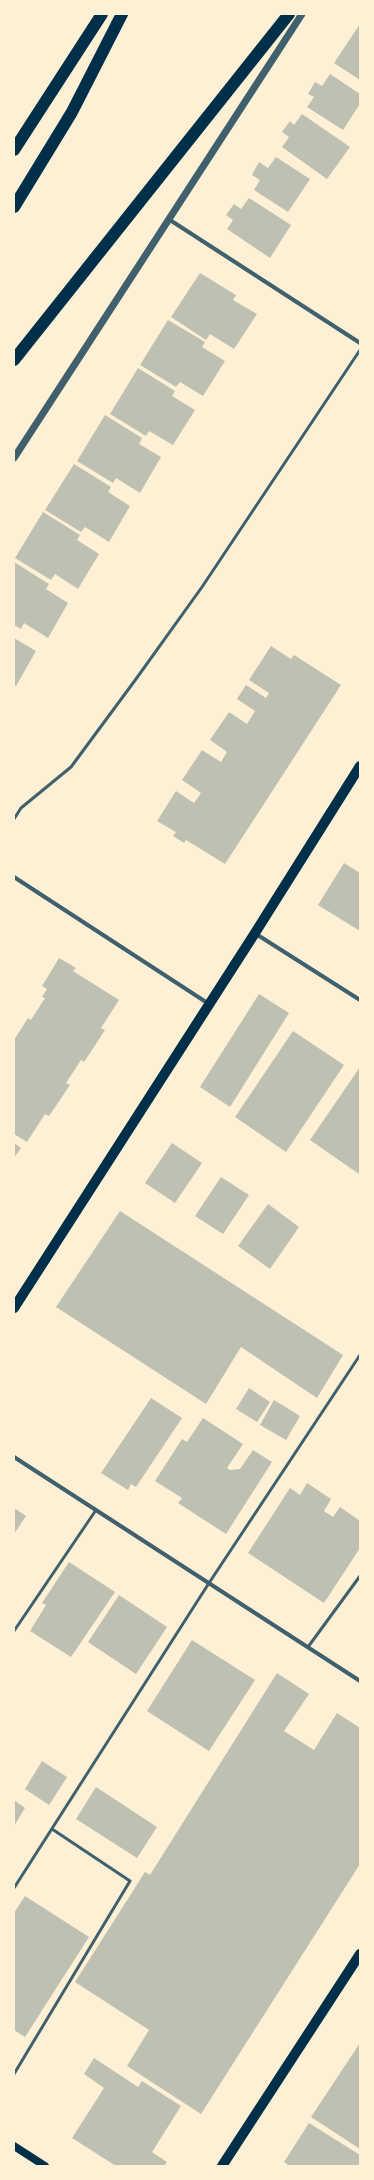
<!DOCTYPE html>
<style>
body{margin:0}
#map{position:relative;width:374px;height:2180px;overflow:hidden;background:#fdf0d5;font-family:Raleway,sans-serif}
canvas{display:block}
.frame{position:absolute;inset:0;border:15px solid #fdf0d5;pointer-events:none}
</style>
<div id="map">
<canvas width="374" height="2180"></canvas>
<div class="frame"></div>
</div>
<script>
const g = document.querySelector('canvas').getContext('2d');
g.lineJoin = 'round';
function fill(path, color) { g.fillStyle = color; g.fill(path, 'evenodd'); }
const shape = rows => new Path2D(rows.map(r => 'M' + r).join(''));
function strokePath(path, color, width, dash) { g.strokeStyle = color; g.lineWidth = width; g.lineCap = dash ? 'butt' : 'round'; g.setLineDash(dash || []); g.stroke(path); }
fill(shape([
 [360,24,360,80,334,63],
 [330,74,360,94,360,104,343,130,307,107,314,97,308,94,315,82,322,86],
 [302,114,350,147,327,179,282,147,289,137,282,132,290,121,294,125],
 [276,157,310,179,288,212,254,190,260,180,252,175,259,162,268,168],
 [249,198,291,225,270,258,227,229,233,220,226,215,234,204,241,209],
 [200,273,236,295,233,300,257,314,234,349,210,334,206,340,171,317],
 [168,320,205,342,202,347,225,361,203,396,180,382,176,387,140,365],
 [138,368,175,391,172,396,195,410,173,445,149,431,146,436,110,414],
 [105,415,142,438,139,444,161,457,140,493,116,478,113,483,77,461],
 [74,464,111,487,108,492,130,506,109,542,85,527,81,532,45,510],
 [43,512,80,535,77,540,99,554,78,589,55,574,51,580,15,558],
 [14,562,49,584,46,589,68,603,48,638,24,623,21,629,14,625],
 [14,638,36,651,16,686,14,685],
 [271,646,291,659,294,655,341,685,225,864,186,840,184,843,173,836,176,832,157,821,176,791,194,803,201,793,182,780,202,750,221,762,227,752,210,740,229,712,247,724,255,711,237,699,246,685,266,698,269,693,249,680],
 [344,863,360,873,360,931,318,905],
 [59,958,76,968,73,971,119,1000,101,1028,105,1030,84,1062,81,1060,66,1083,70,1085,49,1116,45,1114,27,1142,14,1134,14,1040,28,1018,31,1020,45,998,42,997,47,989,42,986],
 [259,994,289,1013,230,1107,200,1087],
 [293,1031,344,1065,286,1152,235,1117],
 [360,1067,360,1172,359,1174,310,1140],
 [14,1143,21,1148,14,1158],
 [172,1143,202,1163,175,1203,145,1183],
 [221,1177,249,1195,223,1234,195,1216],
 [268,1204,299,1227,270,1269,238,1246],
 [120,1211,343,1355,317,1398,241,1347,206,1404,56,1307],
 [249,1388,270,1402,257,1422,236,1409],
 [151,1398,182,1418,136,1487,131,1484,128,1490,101,1473],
 [274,1400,300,1416,286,1440,260,1425],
 [203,1418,243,1444,227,1468,230,1470,240,1469,253,1450,272,1462,226,1534,178,1503,182,1498,155,1481,182,1439,187,1442],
 [307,1483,331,1499,324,1511,333,1517,340,1507,360,1521,360,1548,324,1603,248,1553,290,1488,300,1495],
 [14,1508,26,1516,14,1534],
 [69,1562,115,1592,71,1657,30,1631,46,1605,42,1603],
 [119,1595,167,1627,136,1674,88,1642],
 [192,1640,255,1680,209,1751,147,1711],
 [277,1673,309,1694,284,1731,314,1750,337,1713,360,1728,360,1864,201,2114,127,2066,149,2030,75,1982,145,1872,150,1875],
 [42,1761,67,1777,49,1805,25,1789],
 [96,1787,157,1827,137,1858,76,1819],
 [14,1800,25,1808,14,1826],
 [25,1896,89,1937,25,2037,14,2030,14,1913],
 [360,2043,360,2149,311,2117],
 [94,2058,138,2087,142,2081,181,2106,152,2152,167,2162,164,2166,116,2166,72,2138,104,2088,84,2074],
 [309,2123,360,2155,360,2166,290,2166,284,2162]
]), '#bec0b2');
strokePath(shape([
 [14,819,21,808,71,767,136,679,202,587,360,350],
 [14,1631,96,1510],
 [308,1647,360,1576],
 [14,1888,209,1583,360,1355],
 [14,2074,130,1881,52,1829]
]), '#3f606c', 3);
strokePath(shape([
 [170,220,360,343],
 [14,877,209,1004],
 [256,934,360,1000],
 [14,1457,360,1681]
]), '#3f606c', 4);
strokePath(shape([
 [14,458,302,14]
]), '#3f606c', 7);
strokePath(shape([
 [14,2146,45,2166]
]), '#003049', 8);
strokePath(shape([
 [14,1308,255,933,360,766],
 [222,2166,360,1954]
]), '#003049', 10);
strokePath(shape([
 [14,150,102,14],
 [14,207,72,112,122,14],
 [14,360,289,14]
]), '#003049', 12);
</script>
